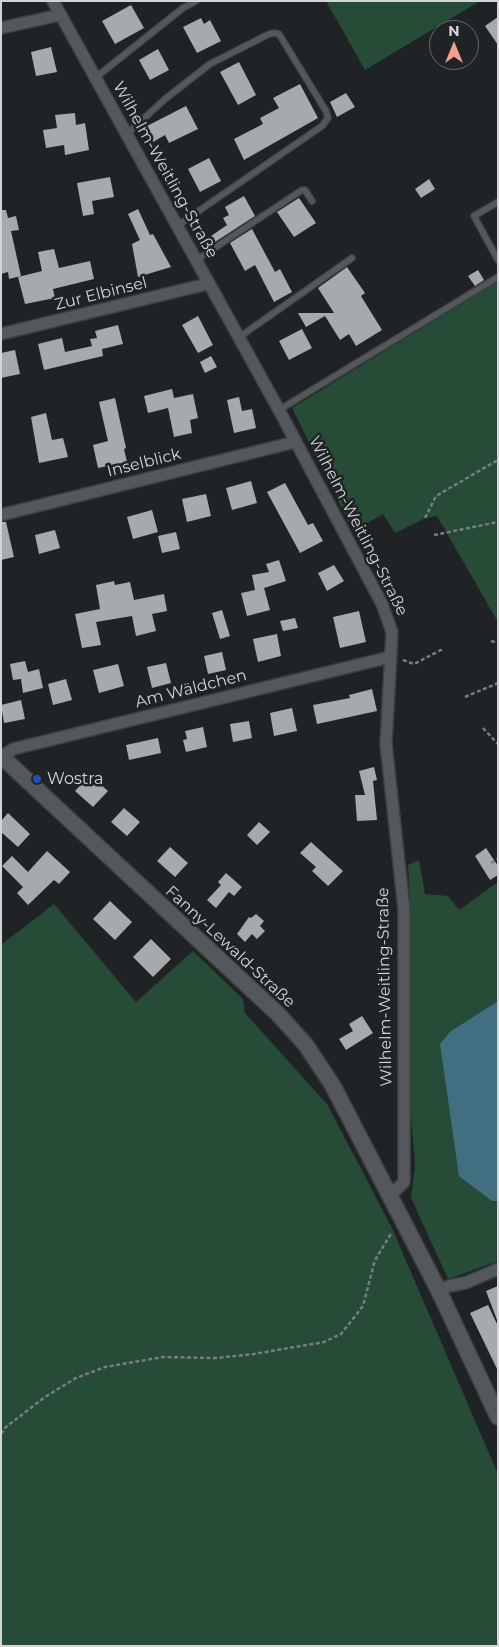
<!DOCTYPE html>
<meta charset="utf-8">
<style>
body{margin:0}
#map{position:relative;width:499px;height:1647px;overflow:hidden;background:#1f2326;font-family:Montserrat,sans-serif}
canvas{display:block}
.frame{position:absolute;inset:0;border:2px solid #d2d4d7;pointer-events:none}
.north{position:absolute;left:429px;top:20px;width:50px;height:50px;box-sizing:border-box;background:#1f2326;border:1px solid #676a6d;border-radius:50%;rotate:0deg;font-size:14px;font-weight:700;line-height:20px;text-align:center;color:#d2d4d7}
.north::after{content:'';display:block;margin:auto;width:18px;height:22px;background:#f49e89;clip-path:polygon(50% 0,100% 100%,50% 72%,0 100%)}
</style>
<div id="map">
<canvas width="499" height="1647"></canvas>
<div class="frame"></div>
<div class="north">N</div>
</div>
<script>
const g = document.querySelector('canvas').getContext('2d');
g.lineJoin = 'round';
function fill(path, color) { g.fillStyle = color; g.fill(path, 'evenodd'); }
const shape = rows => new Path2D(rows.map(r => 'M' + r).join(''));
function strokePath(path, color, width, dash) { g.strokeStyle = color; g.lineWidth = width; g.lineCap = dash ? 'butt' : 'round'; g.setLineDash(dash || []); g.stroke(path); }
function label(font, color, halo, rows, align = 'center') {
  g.font = font + ' Montserrat,sans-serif'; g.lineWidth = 5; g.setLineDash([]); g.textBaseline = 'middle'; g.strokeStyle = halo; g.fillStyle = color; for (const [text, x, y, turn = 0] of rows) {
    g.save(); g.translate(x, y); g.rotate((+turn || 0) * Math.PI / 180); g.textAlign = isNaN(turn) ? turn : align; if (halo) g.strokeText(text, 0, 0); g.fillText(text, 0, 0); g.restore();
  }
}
fill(shape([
 [326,1,480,1,365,70],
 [498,281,498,622,437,516,425,518,395,533,383,514,353,531,292,408],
 [419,860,425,894,448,896,459,910,498,882,498,1001,451,1031,492,1201,498,1201,498,1261,448,1279,411,1198,415,1165,410,1104,408,1026,411,920,408,865],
 [54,904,136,1002,193,951,243,999,245,1013,327,1104,391,1226,498,1474,498,1646,1,1646,1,945]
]), '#264b37');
fill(shape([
 [498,1001,498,1201,492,1201,459,1176,440,1044,451,1031]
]), '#426e81');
fill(shape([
 [131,5,144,28,115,44,102,21],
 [498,17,498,45,485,26],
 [201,18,204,24,210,20,221,41,197,53,183,27],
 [51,47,57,72,36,76,31,52],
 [158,49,169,70,150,80,139,60],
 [239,62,256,95,238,105,220,72],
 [300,84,318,118,244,160,234,139,263,124,260,118,279,108,273,98],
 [346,93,355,107,337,117,330,102],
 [186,106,198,129,169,143,165,135,153,142,145,127],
 [75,113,76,125,85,123,89,150,65,155,64,145,46,148,43,130,57,128,55,115],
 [209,158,221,181,200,192,188,169],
 [110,177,114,197,92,201,94,214,83,216,77,183],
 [429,179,435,189,421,198,415,189],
 [244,196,255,216,215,242,211,236,227,225,223,218,229,215,225,207],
 [299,198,316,223,294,237,277,212],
 [138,209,150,235,153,234,171,267,138,277,132,244,140,240,128,214],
 [1,210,6,210,8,218,16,216,19,230,11,231,21,276,9,279,8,272,1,274],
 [252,229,275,272,280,269,292,292,274,302,255,265,245,271,230,243],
 [54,249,59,268,90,261,94,279,53,289,55,298,25,304,18,277,42,271,38,252],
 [347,267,365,293,361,296,382,330,356,346,349,334,340,340,325,316,306,327,298,313,334,313,318,288],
 [478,270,484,280,475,286,468,276],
 [198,316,213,345,198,353,182,325],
 [118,325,123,344,102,349,103,356,44,370,38,344,62,338,65,352,92,346,90,339,97,338,95,331],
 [302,329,312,348,289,360,279,341],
 [15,350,20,374,1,378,1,353],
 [211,356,217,367,205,373,200,362],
 [172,389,174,398,193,394,198,418,190,420,192,433,174,437,168,408,148,413,144,396],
 [239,397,242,411,252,409,256,428,234,433,227,400],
 [115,398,126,448,124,449,127,462,98,468,93,445,108,441,99,402],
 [46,413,52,440,63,438,68,457,39,463,31,417],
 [251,481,257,503,232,510,226,488],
 [285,483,308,525,313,523,323,541,300,553,267,492],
 [206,494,211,516,187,522,182,499],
 [152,510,158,532,133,539,127,517],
 [1,522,6,522,14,557,1,560],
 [55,530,60,548,39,554,35,535],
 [176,532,180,549,162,553,158,536],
 [279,560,286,581,264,588,270,610,247,616,241,593,255,590,252,575,269,572,266,564],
 [334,565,344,581,327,591,318,573],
 [114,581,115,585,130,582,134,600,164,594,167,611,152,614,156,631,136,636,132,616,96,622,101,645,82,648,75,614,100,609,96,585],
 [222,610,230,636,220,639,212,613],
 [359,611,366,642,340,648,333,617],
 [295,618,298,628,283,631,280,621],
 [277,634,281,656,258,662,253,639],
 [222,652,226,670,208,674,204,656],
 [25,661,28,672,39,669,43,688,23,693,21,679,13,680,10,664],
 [166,663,171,683,152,688,147,667],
 [118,664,124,686,99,693,93,670],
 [66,679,72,700,53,705,48,684],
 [372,689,377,711,317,724,313,705,350,698,349,695],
 [21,700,25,719,4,723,1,705],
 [292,708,297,731,274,736,270,713],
 [249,721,252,738,233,742,230,724],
 [203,727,207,747,186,752,183,740,187,739,185,731],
 [158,738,161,753,129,760,126,745],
 [374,767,377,780,373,781,377,820,357,821,355,795,365,795,359,771],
 [90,775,108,791,93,807,75,791],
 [124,808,140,822,127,836,111,822],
 [8,813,30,834,18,847,1,832,1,821],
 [259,822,270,832,257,845,247,835],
 [311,842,343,871,328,886,312,871,316,867,300,853],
 [170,847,188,863,175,877,157,861],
 [486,848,498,866,498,875,490,880,475,856],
 [47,851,70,872,59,884,54,880,28,905,17,893,23,887,2,866,12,856,28,872],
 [226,873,242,887,234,896,229,892,216,908,207,900,221,885,218,882],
 [110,901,132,922,115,940,93,919],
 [256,914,264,921,260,926,265,931,257,939,252,934,245,942,237,934,249,917,251,918],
 [151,939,171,959,153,977,133,957],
 [362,1016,373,1033,346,1050,339,1039,353,1031,349,1024],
 [498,1286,498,1320,497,1320,486,1291],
 [488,1305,498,1326,498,1371,470,1313]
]), '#a5aaae');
const service = shape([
 [95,78,183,8,196,1],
 [126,135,165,99,210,64,269,34,274,33,279,34,326,111,328,118,322,126,177,226],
 [498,202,474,216,498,260],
 [195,261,302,190,305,190,312,201],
 [238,338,352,258],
 [279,410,498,277]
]);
const minor = shape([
 [53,1,279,410,382,604,392,632,386,744,404,909,404,1182,390,1196],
 [1,28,60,15],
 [1,334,207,284],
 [1,515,295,442],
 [2,757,13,749,390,657],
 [439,1291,449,1286,465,1283,498,1269]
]);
const tertiary = shape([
 [1,756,277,1013,306,1045,333,1086,390,1196,439,1291,498,1417]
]);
strokePath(service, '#3d4043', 8);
strokePath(minor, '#3d4043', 14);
strokePath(tertiary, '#3d4043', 18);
strokePath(shape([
 [425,518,436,496,498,460],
 [434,535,498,522],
 [491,641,498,643],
 [403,660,414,664,443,649],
 [465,697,498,683],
 [483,728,498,744],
 [491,863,498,859],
 [1,1434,6,1427,45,1397,76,1378,105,1367,163,1357,217,1358,254,1354,324,1342,341,1334,363,1306,375,1260,392,1232]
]), '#7a7d80', 2.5, [4, 2.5]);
strokePath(service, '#54585c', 5.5);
strokePath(minor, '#54585c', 11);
strokePath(tertiary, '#54585c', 15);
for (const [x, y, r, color] of [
 [37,779,5,"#1a4fb4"]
]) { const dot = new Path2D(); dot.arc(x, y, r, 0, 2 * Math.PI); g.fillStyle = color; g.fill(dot); strokePath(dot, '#1f2326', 2); }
label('16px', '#d2d4d7', '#1f2326', [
 ["Wilhelm-Weitling-Straße",165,170,61],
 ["Zur Elbinsel",101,294,-14],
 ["Inselblick",144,463,-14],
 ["Wilhelm-Weitling-Straße",358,526,63],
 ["Am Wäldchen",191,689,-14],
 ["Fanny-Lewald-Straße",230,947,43],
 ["Wilhelm-Weitling-Straße",385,987,-91]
]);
label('16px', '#d2d4d7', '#1f2326', [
 ["Wostra",47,779]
], 'left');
</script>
